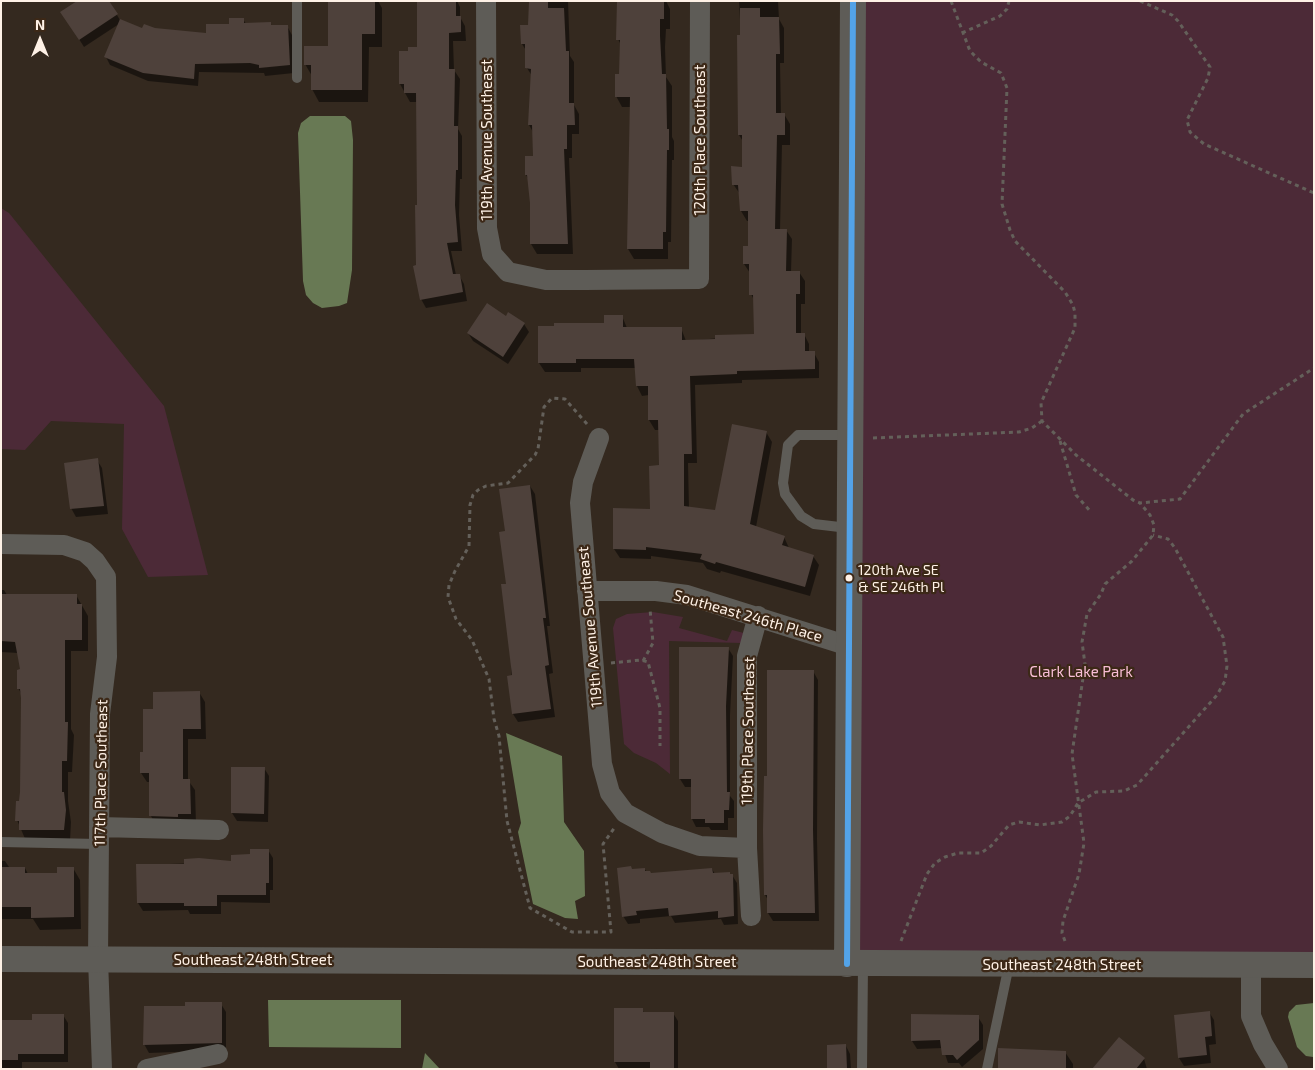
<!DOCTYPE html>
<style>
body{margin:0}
#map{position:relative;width:1315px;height:1070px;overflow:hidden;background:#34291f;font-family:"Exo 2",sans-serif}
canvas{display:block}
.frame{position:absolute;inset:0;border:2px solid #fef1e6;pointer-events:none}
.north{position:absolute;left:15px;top:15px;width:50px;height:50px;-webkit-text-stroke:4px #3c2817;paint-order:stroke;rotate:0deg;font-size:14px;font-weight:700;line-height:20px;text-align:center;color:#fef1e6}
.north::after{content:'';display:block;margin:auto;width:18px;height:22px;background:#fef1e6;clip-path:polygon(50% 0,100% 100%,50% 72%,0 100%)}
</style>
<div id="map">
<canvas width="1315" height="1070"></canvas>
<div class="frame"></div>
<div class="north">N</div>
</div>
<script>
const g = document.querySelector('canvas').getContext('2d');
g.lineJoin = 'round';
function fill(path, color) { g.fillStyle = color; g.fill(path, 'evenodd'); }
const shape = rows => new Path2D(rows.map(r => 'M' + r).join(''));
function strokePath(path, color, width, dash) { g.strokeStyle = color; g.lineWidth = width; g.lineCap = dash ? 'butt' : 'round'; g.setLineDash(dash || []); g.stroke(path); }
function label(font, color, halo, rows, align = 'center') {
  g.font = font + ' "Exo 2",sans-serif'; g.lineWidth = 4.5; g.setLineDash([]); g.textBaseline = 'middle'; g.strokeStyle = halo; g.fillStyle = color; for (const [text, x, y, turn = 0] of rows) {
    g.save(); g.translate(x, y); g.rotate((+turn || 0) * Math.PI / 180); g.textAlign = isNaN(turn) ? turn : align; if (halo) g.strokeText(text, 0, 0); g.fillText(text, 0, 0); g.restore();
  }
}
fill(shape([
 [853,1,1314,1,1314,965,847,964],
 [1,208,9,213,164,406,208,575,148,577,122,529,124,424,51,421,25,450,1,449],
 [653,612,683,617,679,628,727,641,732,630,744,633,741,643,669,641,670,774,656,763,634,753,624,744,613,628,616,619,627,614]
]), '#4c2a37');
fill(shape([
 [310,116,345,116,351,121,353,140,352,270,347,303,339,306,322,308,313,303,306,295,303,281,298,133,301,123],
 [506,733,562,756,564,822,584,851,585,896,575,901,578,919,565,918,533,904,518,832,521,823],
 [268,1000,401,1000,401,1048,269,1047],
 [1314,1003,1314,1057,1313,1057,1306,1056,1297,1047,1288,1017,1289,1012,1296,1005],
 [425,1053,440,1069,422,1069]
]), '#687954');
fill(shape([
 [329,1,378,1,382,8,382,47,369,47,368,102,319,102,312,89,312,76,305,64,329,48],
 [418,1,457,1,460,7,460,17,465,26,466,41,453,41,454,70,460,79,458,129,462,136,462,179,460,179,459,215,462,251,451,251,456,275,459,275,464,284,467,301,426,308,421,299,417,266,417,102,410,102,400,84,400,52,410,52,419,48],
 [529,1,568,1,570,56,574,62,574,105,579,114,579,134,572,134,572,158,569,158,573,254,537,254,531,244,531,203,529,180,526,175,526,157,534,157,533,132,529,125,532,76,527,68,527,52,522,44,529,26],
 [619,1,666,1,670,9,670,29,666,29,665,47,666,77,672,86,672,137,674,141,674,160,672,160,671,242,668,242,668,259,634,259,628,249,631,107,622,107,616,96,621,75,621,45,618,39],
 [739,1,778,1,779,19,784,28,784,63,780,63,781,114,784,114,790,124,790,145,782,145,780,230,786,230,792,239,791,272,799,272,805,281,805,304,801,304,801,334,804,334,809,344,809,353,814,353,819,362,819,378,742,380,742,383,695,385,697,463,688,463,689,508,716,511,766,432,772,442,756,527,784,537,789,548,813,556,819,565,810,596,721,571,720,573,707,569,703,563,651,556,651,559,620,558,614,549,651,510,660,467,660,430,655,430,649,420,649,395,642,396,637,386,636,368,581,368,581,372,545,372,539,363,622,316,627,328,681,328,686,341,755,335,755,302,751,294,750,273,744,264,749,248,749,221,747,221,741,211,740,194,733,184,744,168,744,143,739,135,739,37,741,37],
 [117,15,120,20,143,30,207,35,243,19,246,24,270,23,272,26,287,26,292,35,294,73,265,76,264,73,199,72,198,86,148,81,110,65,106,57,119,24,84,47,67,20],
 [509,314,524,324,529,332,508,364,473,341,468,333,506,317],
 [97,460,102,468,108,514,76,517,71,508],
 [530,486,535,494,550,626,547,626,553,673,549,674,555,717,518,722,513,714,506,532],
 [1,590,4,590,7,595,76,595,88,616,88,651,71,651,71,729,74,735,72,772,68,772,68,801,71,822,70,841,26,841,17,820,21,792,21,693,18,688,21,671,18,653,1,652],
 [728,648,733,656,730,715,730,796,734,801,734,818,728,818,728,830,711,830,709,827,696,827,692,819,692,787,685,787,680,779],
 [813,671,818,680,817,839,819,921,773,921,768,913,768,900,765,895,765,830,768,777],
 [199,692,205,702,206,739,188,739,188,780,195,790,196,824,156,826,151,816,151,782,147,782,141,773,154,710],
 [264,768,269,776,268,822,237,821,232,813],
 [268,850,273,858,273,890,270,890,270,903,221,902,221,914,190,914,188,910,143,911,138,903,138,865,232,862],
 [1,861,5,861,9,867,25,868,28,874,58,874,73,868,80,880,81,929,40,930,33,919,1,919],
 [644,869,651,875,712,869,715,874,732,875,737,883,738,924,724,925,721,919,675,923,671,916,640,919,640,923,628,924,623,916],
 [221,1004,226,1012,226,1050,149,1053,144,1044,186,1007],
 [615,1009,642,1009,644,1013,673,1013,678,1021,678,1069,619,1069,615,1062],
 [1209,1012,1214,1020,1216,1044,1209,1045,1211,1063,1184,1066,1179,1058],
 [63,1015,68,1023,68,1062,22,1062,22,1068,1,1068,1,1022,33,1022],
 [978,1017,983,1025,983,1049,962,1067,959,1063,948,1063,943,1048,917,1049,912,1041],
 [846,1046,850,1054,851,1069,829,1069],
 [1065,1052,1073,1064,1073,1069,999,1069],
 [1144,1059,1147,1069,1098,1069]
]), '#0007');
fill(shape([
 [77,1,109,1,118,14,79,40,60,12],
 [328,1,375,1,375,34,362,34,362,90,311,90,311,65,304,65,304,46,328,46],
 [417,1,456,1,456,16,461,16,461,32,449,33,449,69,455,69,454,126,458,126,458,170,456,170,455,205,458,242,447,243,453,274,460,274,463,292,420,300,413,266,416,265,415,205,417,205,416,93,404,93,404,84,399,84,399,51,408,51,408,47,417,47],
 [529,1,548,1,548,8,564,8,566,51,569,51,569,103,574,103,575,125,567,125,567,149,564,149,568,244,530,244,530,203,527,175,525,175,525,156,533,156,532,125,528,125,531,69,525,68,525,44,521,44,520,25,528,25],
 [617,1,664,1,664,19,660,19,660,36,662,74,666,74,667,129,669,129,669,150,667,150,666,232,663,232,663,249,627,249,630,97,615,97,615,74,619,74,620,40,616,40],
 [740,8,760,8,760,17,779,17,780,54,776,54,776,113,785,113,785,135,777,135,775,229,787,229,786,271,800,271,800,294,796,294,796,333,805,333,805,351,815,351,815,369,737,371,737,374,690,376,692,454,684,454,684,506,715,510,732,424,767,431,750,524,785,536,782,545,814,555,805,587,716,562,715,564,700,559,702,554,646,547,646,550,613,549,613,508,650,509,649,466,659,465,658,420,648,420,648,386,636,386,634,359,576,359,576,363,538,363,538,326,554,326,554,323,604,323,604,315,623,315,623,327,682,327,682,340,715,339,715,335,754,334,753,295,749,295,749,264,743,264,743,246,748,246,748,211,740,211,738,185,732,185,731,166,742,167,742,135,738,135,737,35,740,35],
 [229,18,244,18,244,23,271,22,271,25,288,25,290,65,259,68,259,65,250,63,195,64,194,79,143,73,104,57,120,19,142,28,144,24,155,28,206,33,206,24,229,24],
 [487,303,506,316,508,312,525,323,503,357,467,333],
 [98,458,104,506,70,509,64,463],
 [530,485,546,618,543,618,549,665,545,666,551,709,512,714,507,676,512,675,501,584,506,584,499,532,505,531,499,489],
 [1,594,77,594,77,604,82,604,82,640,65,640,65,722,68,722,67,761,62,761,62,792,64,792,66,810,64,830,19,830,19,821,15,821,16,801,19,801,20,792,21,698,20,689,17,689,17,670,20,669,15,642,1,641],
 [679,647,729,647,726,706,727,792,730,792,729,810,724,810,724,823,705,823,705,819,691,819,691,779,679,779],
 [767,670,814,670,813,830,815,913,767,913,767,895,764,895,763,830,764,776,767,776],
 [200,691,201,729,183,729,183,779,190,779,191,814,178,814,178,817,149,816,149,773,140,773,140,752,143,752,143,709,153,709,153,692],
 [231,767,265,767,264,814,231,813],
 [250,849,269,849,269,883,266,883,266,895,217,895,217,906,184,906,184,903,137,903,136,864,184,864,184,859,199,858,231,861,231,855,250,854],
 [631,866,632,869,645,868,645,871,650,871,651,873,712,868,713,873,730,872,730,874,733,874,734,916,718,918,718,911,669,916,668,908,636,911,637,915,622,917,617,868],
 [1,867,25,867,25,873,57,873,57,867,74,867,74,917,31,918,31,907,1,907],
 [185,1002,222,1002,222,1043,143,1045,144,1006,185,1006],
 [614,1008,643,1008,643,1012,674,1012,674,1069,650,1069,650,1062,614,1062],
 [1210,1011,1212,1036,1205,1037,1207,1055,1178,1058,1174,1015],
 [32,1014,64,1014,64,1054,18,1054,18,1060,1,1060,1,1020,32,1020],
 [911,1014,979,1015,979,1040,957,1060,953,1055,942,1055,940,1040,911,1041],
 [1119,1037,1145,1058,1136,1069,1092,1069],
 [846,1044,847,1069,827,1069,827,1045],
 [998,1048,1066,1051,1066,1069,998,1069]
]), '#4e413b');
strokePath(shape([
 [951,1,970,51,981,62,1001,73,1007,88,1002,204,1010,230,1015,241,1065,292,1073,305,1075,313,1075,328,1041,403,1042,421,1076,455,1133,500,1140,503,1180,499,1243,414,1314,368],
 [1140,1,1172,15,1178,21,1210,67,1208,78,1187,120,1190,132,1204,144,1314,193],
 [962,33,1000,16,1007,9,1009,1],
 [587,424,565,399,552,398,544,407,538,449,535,455,508,483,486,486,478,490,473,495,470,505,469,546,455,571,449,585,448,597,456,619,472,640,489,679,494,719,499,736,507,821,530,908,572,932,611,932,603,844,615,827],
 [873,438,1019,432,1032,428,1042,421],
 [1060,441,1076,495,1090,511],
 [643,661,653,643,650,609],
 [611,663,641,660,648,662,660,708,660,746],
 [901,941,927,874,935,863,945,857,958,853,981,853,991,846,1009,825,1019,822,1040,825,1062,822,1070,816,1078,803,1096,792,1124,791,1137,785,1217,695,1225,681,1227,666,1223,637,1175,548,1168,539,1153,535],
 [1065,941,1062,933,1063,921,1079,874,1084,843,1072,754,1085,664,1082,642,1084,631,1087,614,1101,594,1105,584,1132,561,1153,535,1154,525,1150,515,1140,503]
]), '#64605a', 3, [4, 4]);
strokePath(shape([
 [297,78,297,1],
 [848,528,814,524,801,516,785,494,783,483,788,445,798,435,850,435],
 [1,842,99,844],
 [862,1069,863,964],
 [987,1069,1009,965]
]), '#5e5c57', 10);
strokePath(shape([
 [486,1,487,228,492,254,508,272,546,280,585,280,699,279,700,1],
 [599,438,583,482,580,503,602,764,610,793,625,813,662,833,700,846,747,848],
 [1,544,64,545,85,552,95,561,106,577,107,657,100,714,98,959,102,1069],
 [587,591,656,591,687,595,849,646],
 [99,827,219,830],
 [751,916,747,848,747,656,758,616],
 [1251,965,1251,1016,1263,1044,1278,1069],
 [147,1069,218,1054]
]), '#5e5c57', 20);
strokePath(shape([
 [1,959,1314,965],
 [847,964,853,1]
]), '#5e5c57', 26);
strokePath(shape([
 [847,964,853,1]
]), '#53a3e8', 6);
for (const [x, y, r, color] of [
 [849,578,4.5,"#fef1e6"]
]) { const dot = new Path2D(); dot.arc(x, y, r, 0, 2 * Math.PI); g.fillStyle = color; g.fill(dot); strokePath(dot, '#3c2817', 2); }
label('14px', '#fef1e6', '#3c2817', [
 ["120th Ave SE",858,570],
 ["& SE 246th Pl",858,587]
], 'left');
label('15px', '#fef1e6', '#3c2817', [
 ["119th Avenue Southeast",487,140,-90],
 ["120th Place Southeast",700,140,-90],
 ["Southeast 246th Place",748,616,16],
 ["119th Avenue Southeast",590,627,-95],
 ["119th Place Southeast",748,731,-89],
 ["117th Place Southeast",101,773,-89],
 ["Southeast 248th Street",253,960],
 ["Southeast 248th Street",657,962],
 ["Southeast 248th Street",1062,965]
]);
label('15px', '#f8bdd5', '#3c2817', [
 ["Clark Lake Park",1081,672]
]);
</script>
